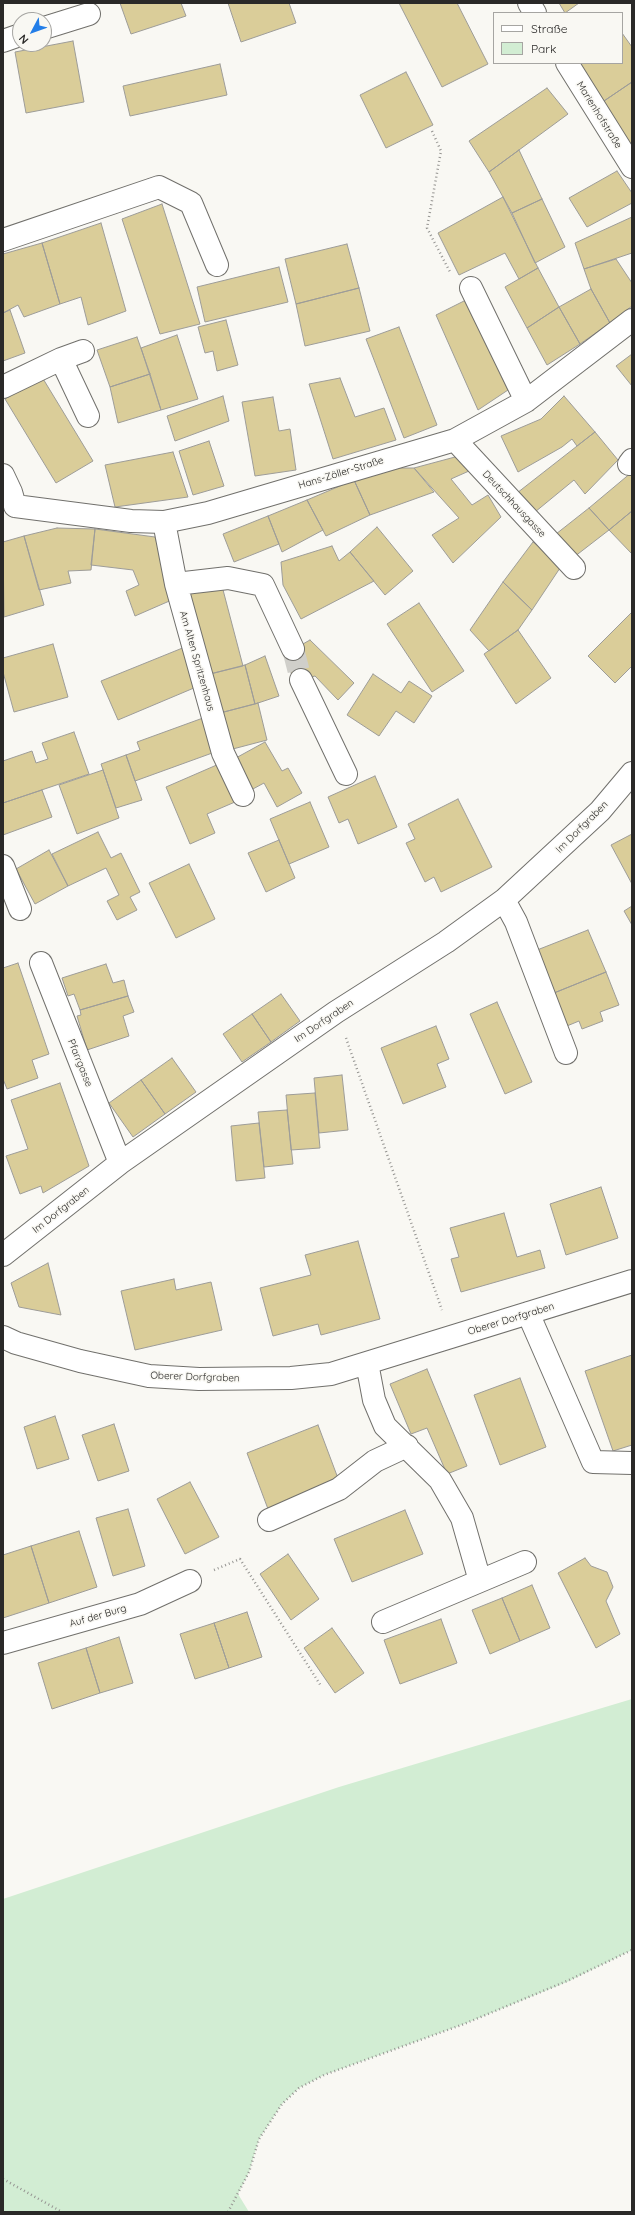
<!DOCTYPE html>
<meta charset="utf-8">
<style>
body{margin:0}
#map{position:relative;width:635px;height:2215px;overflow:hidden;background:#f9f8f3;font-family:Quicksand,sans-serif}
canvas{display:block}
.frame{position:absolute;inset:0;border:4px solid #2a2928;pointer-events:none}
.legend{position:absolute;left:493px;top:12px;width:130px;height:52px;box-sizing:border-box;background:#f9f8f3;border:1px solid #a6a5a2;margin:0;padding:5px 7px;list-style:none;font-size:12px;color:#2a2928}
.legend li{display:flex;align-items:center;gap:8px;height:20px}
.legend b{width:20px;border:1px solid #a6a5a2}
.north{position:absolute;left:12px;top:12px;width:40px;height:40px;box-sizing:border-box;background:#f9f8f3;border:1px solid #a6a5a2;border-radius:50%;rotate:229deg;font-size:11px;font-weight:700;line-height:16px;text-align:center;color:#2a2928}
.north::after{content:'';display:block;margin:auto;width:14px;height:18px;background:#237ee8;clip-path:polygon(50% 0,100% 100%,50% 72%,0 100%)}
</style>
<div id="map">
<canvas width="635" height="2215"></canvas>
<div class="frame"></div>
<ul class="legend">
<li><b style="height:5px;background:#fff"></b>Straße</li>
<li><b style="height:11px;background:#d2edd3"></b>Park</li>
</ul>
<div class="north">N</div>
</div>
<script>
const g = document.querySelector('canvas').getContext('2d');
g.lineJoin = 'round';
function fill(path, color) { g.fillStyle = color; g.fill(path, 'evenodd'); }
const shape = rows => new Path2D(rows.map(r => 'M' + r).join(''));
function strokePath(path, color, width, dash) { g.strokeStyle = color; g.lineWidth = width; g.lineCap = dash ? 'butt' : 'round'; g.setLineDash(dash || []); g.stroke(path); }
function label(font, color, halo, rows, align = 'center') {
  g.font = font + ' Quicksand,sans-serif'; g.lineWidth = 3; g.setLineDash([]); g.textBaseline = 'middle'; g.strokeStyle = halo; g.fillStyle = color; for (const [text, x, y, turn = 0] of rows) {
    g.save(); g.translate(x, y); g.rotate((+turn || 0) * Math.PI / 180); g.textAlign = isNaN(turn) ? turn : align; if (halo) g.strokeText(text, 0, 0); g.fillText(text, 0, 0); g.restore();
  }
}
fill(shape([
 [632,1699,632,1950,567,1982,464,2024,324,2075,299,2088,282,2104,259,2139,249,2172,238,2194,249,2212,5,2212,3,2210,3,1899,339,1787]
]), '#d2edd3');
const building = shape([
 [120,3,181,3,186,16,131,34,120,3],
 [228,3,289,3,296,23,241,42,228,3],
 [399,3,457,3,488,64,442,87,399,3],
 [559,3,579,3,565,13,559,3],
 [622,33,632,47,632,82,601,103,574,63,622,63,622,33],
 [73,41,84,102,26,113,15,52,73,41],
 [220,64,227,95,130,116,123,86,220,64],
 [406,72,433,125,386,148,360,95,406,72],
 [632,82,632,149,601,103,632,82],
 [547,88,568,114,489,172,469,141,547,88],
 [519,150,542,199,512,213,489,172,519,150],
 [617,171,632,193,632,203,587,227,569,198,617,171],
 [503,197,538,268,519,279,505,253,459,275,438,233,503,197],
 [542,199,565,247,535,263,512,213,542,199],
 [162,204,200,324,160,334,122,219,162,204],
 [632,217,632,253,584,269,575,243,632,217],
 [101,223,126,311,88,325,81,297,60,304,42,243,101,223],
 [42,243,60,304,24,317,18,305,3,313,3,254,42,243],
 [347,244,359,288,296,304,285,259,347,244],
 [616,259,632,283,632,306,610,323,591,289,584,269,616,259],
 [279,267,288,302,205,322,197,287,279,267],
 [538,268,559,307,527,328,505,287,538,268],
 [359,288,370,331,305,346,296,304,359,288],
 [591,289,610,323,580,344,559,307,591,289],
 [466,300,508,390,478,410,436,315,466,300],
 [559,307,580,344,547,365,527,328,559,307],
 [10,310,25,353,3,361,3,313,10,310],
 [226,320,238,365,217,371,213,351,205,353,198,327,226,320],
 [399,327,437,425,404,438,366,339,399,327],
 [177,335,198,399,161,410,141,348,177,335],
 [137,337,150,374,110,387,97,350,137,337],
 [632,354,632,386,616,366,632,354],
 [150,374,161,410,118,423,110,387,150,374],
 [42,377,93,461,56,483,5,399,42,377],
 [340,378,355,417,384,408,396,440,333,459,309,384,340,378],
 [223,396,229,421,175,441,167,416,223,396],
 [564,396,595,432,577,446,572,439,562,447,518,472,501,436,541,419,564,396],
 [273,397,279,431,290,429,296,470,255,476,242,402,273,397],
 [595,432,618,460,585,494,574,480,535,512,517,493,595,432],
 [209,441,224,486,193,495,179,451,209,441],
 [173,452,188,497,115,507,105,465,173,452],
 [455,457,469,471,451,479,472,505,488,495,501,517,453,563,432,535,459,518,414,468,455,457],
 [398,468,414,468,434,492,370,515,354,480,398,468],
 [632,472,632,511,609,530,589,508,632,472],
 [354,480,370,515,326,536,307,500,354,480],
 [307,500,323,530,282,552,268,516,307,500],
 [589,508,609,530,574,557,556,534,589,508],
 [632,511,632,554,609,530,632,511],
 [268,516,279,544,234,562,223,534,268,516],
 [377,527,413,571,385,595,350,552,377,527],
 [57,528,95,529,91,570,68,571,71,583,39,590,24,536,57,528],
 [95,529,155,537,174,599,135,616,126,591,139,585,133,570,91,565,95,529],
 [24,536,44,605,4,617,3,542,24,536],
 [533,542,562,565,532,610,503,582,533,542],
 [332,546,339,561,350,552,374,581,301,619,283,585,281,562,332,546],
 [503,582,532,610,518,630,489,651,470,630,503,582],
 [222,586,243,666,210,674,189,594,222,586],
 [419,603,464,671,432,692,387,624,419,603],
 [632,612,632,666,615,683,588,656,632,612],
 [518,630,551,678,516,704,484,654,518,630],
 [310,640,354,683,338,700,315,676,293,682,287,653,310,640],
 [53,644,68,697,14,712,3,672,3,658,53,644],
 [185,647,201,685,118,720,101,681,185,647],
 [265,656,279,696,255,704,245,665,265,656],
 [245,665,255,704,220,713,210,674,245,665],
 [373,674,401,693,409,681,432,696,414,723,396,711,379,736,347,715,373,674],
 [258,703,267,740,229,750,220,713,258,703],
 [203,718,215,752,135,781,126,755,140,750,137,742,203,718],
 [74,732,89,774,3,803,3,761,32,751,36,763,48,759,42,743,74,732],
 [265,742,282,771,288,768,302,793,277,807,264,783,251,790,234,759,265,742],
 [126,755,142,800,116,808,101,764,126,755],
 [219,764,235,802,207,814,215,833,190,844,166,787,219,764],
 [103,770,119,818,77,834,59,785,103,770],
 [375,776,397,827,358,844,348,819,339,823,328,797,375,776],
 [42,790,52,817,3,835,3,803,42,790],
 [458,799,492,867,441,892,434,877,425,882,406,843,415,839,408,824,458,799],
 [310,802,329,847,289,864,270,819,310,802],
 [98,832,111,858,121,853,140,892,130,897,137,910,117,920,107,901,119,895,106,868,68,886,52,854,98,832],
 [632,834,632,884,611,845,632,834],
 [279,840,295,878,266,892,248,853,279,840],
 [49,850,68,886,35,904,16,869,49,850],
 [189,864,215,919,176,938,149,883,189,864],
 [632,906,632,925,624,911,632,906],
 [588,930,606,972,549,995,532,952,588,930],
 [18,963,49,1054,32,1060,38,1078,7,1089,3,1079,3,968,18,963],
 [106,964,113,983,124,980,128,996,80,1010,74,994,68,996,62,978,106,964],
 [606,972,619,1005,600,1012,603,1021,582,1029,579,1021,562,1028,549,995,606,972],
 [281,994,300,1021,271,1042,252,1014,281,994],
 [128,996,134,1012,123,1016,129,1036,87,1050,77,1016,81,1015,80,1010,128,996],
 [497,1002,532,1082,505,1094,470,1014,497,1002],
 [252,1014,271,1042,242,1062,223,1034,252,1014],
 [436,1026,449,1059,437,1064,446,1087,403,1104,381,1048,436,1026],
 [172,1058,196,1092,165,1114,141,1080,172,1058],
 [342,1075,348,1130,319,1133,314,1078,342,1075],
 [141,1080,165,1114,133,1137,109,1103,141,1080],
 [60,1083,89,1166,43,1193,41,1186,20,1194,6,1156,28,1149,11,1100,60,1083],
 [315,1093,320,1148,291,1150,286,1095,315,1093],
 [287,1110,293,1164,264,1167,258,1112,287,1110],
 [259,1123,265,1178,236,1181,231,1126,259,1123],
 [601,1187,618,1238,566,1255,550,1204,601,1187],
 [504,1213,517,1257,540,1250,545,1268,461,1292,451,1259,459,1257,450,1228,504,1213],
 [358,1241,380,1319,321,1335,318,1324,273,1336,260,1288,311,1275,305,1255,358,1241],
 [48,1263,61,1315,19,1307,11,1283,48,1263],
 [174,1279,176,1290,211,1282,222,1330,135,1350,121,1291,174,1279],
 [632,1355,632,1445,613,1451,585,1371,632,1355],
 [427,1369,467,1466,447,1474,427,1428,411,1434,390,1384,427,1369],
 [520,1378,546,1447,500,1465,474,1395,520,1378],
 [55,1416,69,1459,37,1469,24,1427,55,1416],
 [114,1424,129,1471,98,1481,82,1435,114,1424],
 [318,1425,339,1481,268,1509,247,1453,318,1425],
 [190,1482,219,1537,185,1554,157,1499,190,1482],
 [128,1509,145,1566,113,1576,96,1518,128,1509],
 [405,1510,423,1554,352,1582,334,1539,405,1510],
 [79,1531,97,1587,49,1603,31,1546,79,1531],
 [31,1546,49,1603,3,1618,3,1555,31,1546],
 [288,1554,319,1599,291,1620,260,1574,288,1554],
 [585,1558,591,1566,607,1572,613,1587,606,1601,620,1634,596,1648,558,1573,585,1558],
 [532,1585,550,1628,520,1641,502,1598,532,1585],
 [502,1598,520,1641,490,1654,472,1610,502,1598],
 [247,1612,262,1657,229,1668,214,1623,247,1612],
 [441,1619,457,1663,400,1684,384,1640,441,1619],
 [214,1623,229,1668,195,1679,180,1634,214,1623],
 [332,1628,364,1673,335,1693,304,1648,332,1628],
 [119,1637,133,1683,100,1693,86,1648,119,1637],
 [86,1648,100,1693,52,1709,38,1663,86,1648]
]);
fill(building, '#dacd99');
strokePath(building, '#9d9c98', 1);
strokePath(shape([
 [293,649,301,680]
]), '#d0cfca', 22, [22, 11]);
const minor = shape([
 [529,3,535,13],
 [44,28,89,14],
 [3,41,20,35],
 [567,63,632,167],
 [3,240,159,187,191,203,217,265],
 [471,288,526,401],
 [61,359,83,351],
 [3,387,61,359,88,416],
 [455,440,574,568],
 [629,464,632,460],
 [3,475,11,492,15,506],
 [15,506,131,521,164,522,208,513,455,440,526,401,632,320],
 [164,522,176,584,223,753,243,795],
 [176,584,228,578,263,585,293,649],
 [301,680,346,774],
 [3,866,20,909],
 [504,900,516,922,566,1053],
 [41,963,120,1163],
 [3,1255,120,1163,336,1012,446,942,504,900,600,811,632,773],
 [528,1313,593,1462,632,1463],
 [3,1337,16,1343,80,1361,149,1376,199,1379,291,1378,331,1374,632,1281],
 [367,1363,374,1400,385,1426,440,1480,462,1518,480,1581],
 [269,1520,339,1489,375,1461,407,1446],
 [383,1622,525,1562],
 [3,1643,140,1604,190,1581]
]);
strokePath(minor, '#71706c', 24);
strokePath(shape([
 [432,131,441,151,427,228,450,272],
 [346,1038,442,1310],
 [214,1570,240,1559,321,1686],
 [3,2179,62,2212],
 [228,2212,249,2172,259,2139,282,2104,299,2088,324,2075,464,2024,567,1981,632,1950]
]), '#969592', 2.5, [1, 3]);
strokePath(minor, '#fff', 22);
label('10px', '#2a2928', '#f9f8f3', [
 ["Marienhofstraße",599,115,58],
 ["Hans-Zöller-Straße",341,473,-17],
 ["Deutschhausgasse",514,504,47],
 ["Am Alten Spritzenhaus",197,661,74],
 ["Im Dorfgraben",582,827,-45],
 ["Im Dorfgraben",324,1021,-34],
 ["Pfarrgasse",80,1063,68],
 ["Im Dorfgraben",61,1210,-38],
 ["Oberer Dorfgraben",511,1319,-17],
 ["Oberer Dorfgraben",195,1377,2],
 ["Auf der Burg",98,1616,-16]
]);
</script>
